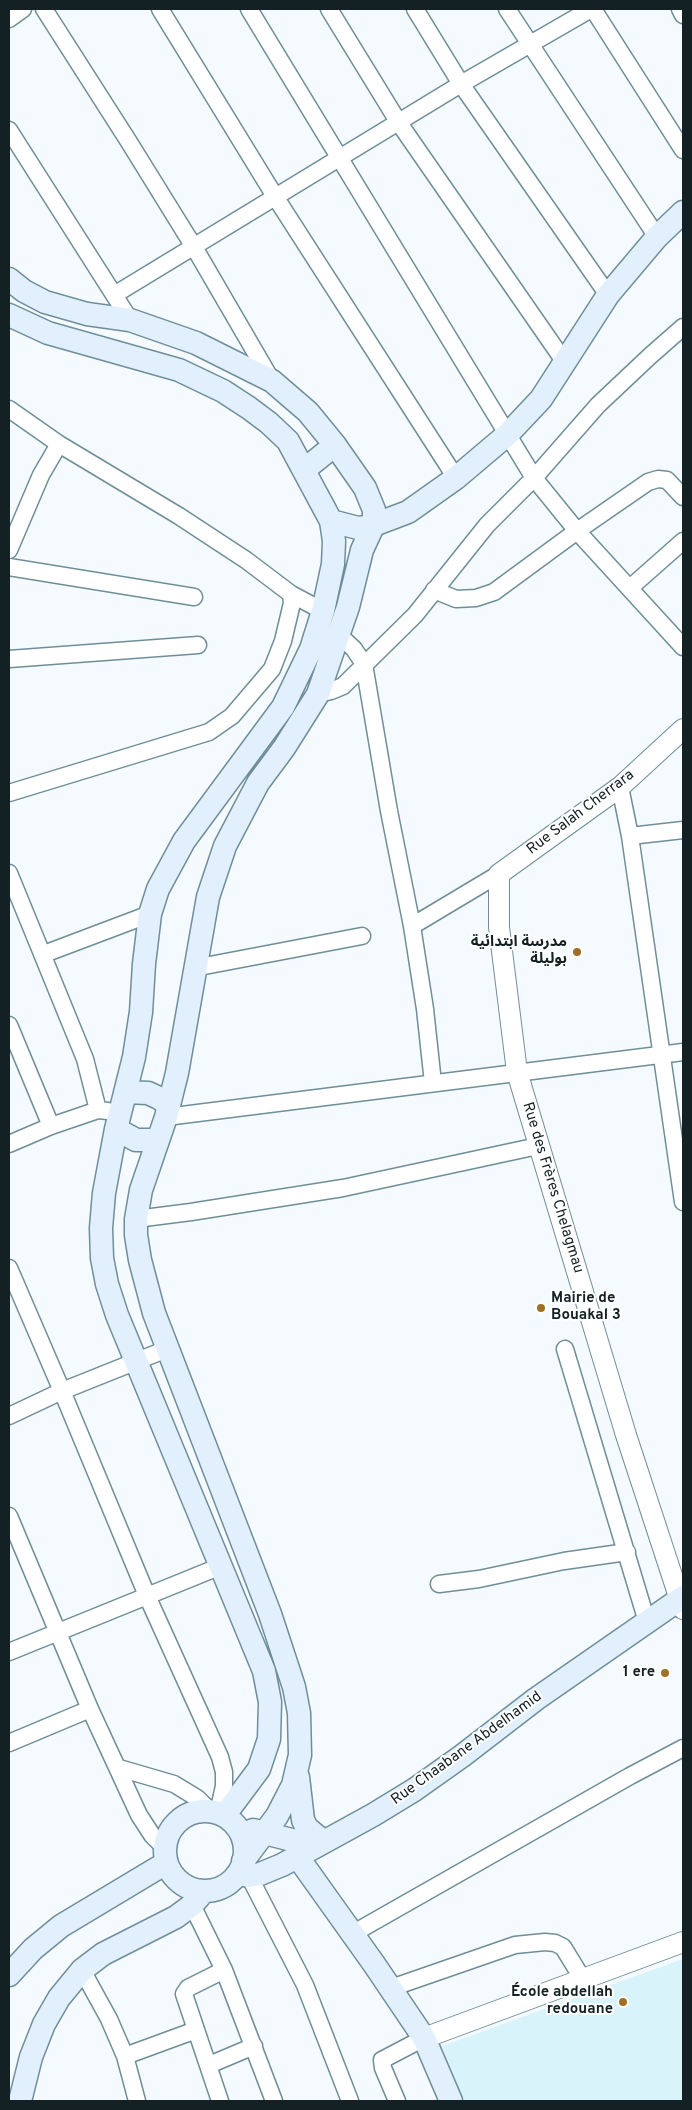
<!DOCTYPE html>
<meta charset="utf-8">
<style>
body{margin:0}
#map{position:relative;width:692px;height:2110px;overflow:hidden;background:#f4fafd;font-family:Overpass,sans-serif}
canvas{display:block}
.frame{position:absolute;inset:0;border:10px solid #132024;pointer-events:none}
</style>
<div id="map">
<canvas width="692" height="2110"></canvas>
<div class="frame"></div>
</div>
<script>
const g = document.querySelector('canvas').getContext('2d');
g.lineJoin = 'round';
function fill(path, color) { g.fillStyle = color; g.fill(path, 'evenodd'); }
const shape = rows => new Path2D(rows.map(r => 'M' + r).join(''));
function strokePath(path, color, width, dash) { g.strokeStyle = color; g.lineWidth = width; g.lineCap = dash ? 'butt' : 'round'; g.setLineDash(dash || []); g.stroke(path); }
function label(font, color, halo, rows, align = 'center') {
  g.font = font + ' Overpass,"Noto Sans Arabic",sans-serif'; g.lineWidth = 4; g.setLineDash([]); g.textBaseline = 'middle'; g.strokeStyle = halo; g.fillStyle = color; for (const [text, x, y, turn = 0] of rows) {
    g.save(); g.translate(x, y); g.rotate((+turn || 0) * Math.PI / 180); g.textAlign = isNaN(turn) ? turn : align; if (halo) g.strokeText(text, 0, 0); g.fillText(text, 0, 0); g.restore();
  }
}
fill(shape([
 [683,1959,683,2101,464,2101,442,2046]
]), '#d9f3fb');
const minor = shape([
 [44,9,129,142,194,247,272,381],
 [160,9,276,198,456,478],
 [249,9,534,478,577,531,683,647],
 [329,9,399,123,564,361],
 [415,9,461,84,608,295],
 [507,9,657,237],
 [593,9,683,150],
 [680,9,683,15],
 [9,19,23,9],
 [9,130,130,320],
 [114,295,461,84,591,9],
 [9,409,59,444,179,516,246,560,291,594,292,603,283,641,272,669,232,716,209,732,9,793],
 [9,550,41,475,59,444],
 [9,567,194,597],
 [631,587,683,541],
 [434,590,456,599,476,598,494,592,577,531,648,482,658,479,667,480,683,497],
 [291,594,323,611],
 [339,635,354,649,364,664,389,811,412,926,425,1009,433,1083],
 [9,659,198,645],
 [318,694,331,691,343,686,415,615,487,525,534,478,598,405,650,356,683,327],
 [620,787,630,836,683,1202],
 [630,836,683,830],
 [9,873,85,1059,98,1110],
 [412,926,499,874],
 [44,954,150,914],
 [194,968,362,936],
 [9,1025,51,1126],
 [166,1117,683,1052],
 [9,1144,51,1126,98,1110,108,1111],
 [136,1219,191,1212,343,1188,538,1146],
 [9,1268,62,1391,148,1598,220,1757,224,1772,224,1786,218,1813],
 [565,1349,647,1622],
 [9,1416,62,1391,167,1349],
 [9,1516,90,1709,139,1815,152,1835,165,1848],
 [439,1584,479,1579,564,1561,627,1552],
 [9,1652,221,1566],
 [9,1743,90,1709],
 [119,1768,174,1784,197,1798,210,1811],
 [249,1876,305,1985,350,2101],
 [192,1905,224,1970,274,2101],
 [352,1934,630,1776,683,1748],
 [82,1970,109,2019,125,2056,137,2101],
 [391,1988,515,1945,545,1942,555,1943,563,1947,582,1978],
 [125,2056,196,2030],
 [209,2065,254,2046],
 [220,2101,184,1994,188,1988,224,1970],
 [397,2101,383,2068,382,2060,424,2038]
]);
const tertiary = shape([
 [683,729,620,787,499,874,499,927,517,1072,626,1435,683,1609],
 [424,2038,683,1942]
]);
const secondary = shape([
 [9,279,24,291,45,302,87,314,130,320,196,343,272,381,308,412,335,445,365,488,374,510,374,524,362,550,348,607,318,694,284,748,258,783,225,846,208,897,177,1073,166,1117,141,1190,136,1219,136,1235,140,1260,154,1313,270,1614,294,1687,299,1713,300,1755,293,1785,277,1816,243,1861],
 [9,315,48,333,179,370,223,391,249,408,269,423,288,441,331,521,334,541,333,564,323,611,311,649,283,707,184,841,158,889,150,914,144,964,141,1012,134,1057,116,1129,104,1193,101,1228,102,1258,107,1284,117,1315,264,1671,270,1702,269,1739,259,1769,224,1816],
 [304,470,335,445],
 [331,521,358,528,371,526,408,512,456,478,508,434,541,399,608,295,657,237,683,212],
 [126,1092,148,1093,159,1098,169,1105],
 [116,1129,136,1140,157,1140],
 [298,1777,303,1820,307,1828,324,1842],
 '165 1851a40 40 0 1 1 80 0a40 40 0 1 1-80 0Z',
 [253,1830,315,1846],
 [297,1856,374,1964,424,2038,451,2101],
 [238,1874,249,1876,260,1874,282,1865,373,1815,414,1790,462,1756,536,1699,683,1597],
 [9,1975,33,1949,61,1926,166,1863],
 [20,2101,31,2057,44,2024,59,1998,82,1970,103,1954,176,1917,192,1905,204,1891]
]);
strokePath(minor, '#6f8e99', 19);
strokePath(tertiary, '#6f8e99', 22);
strokePath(secondary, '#6f8e99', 25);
strokePath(minor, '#fff', 16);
strokePath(tertiary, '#fff', 20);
strokePath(secondary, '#e2f0fe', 22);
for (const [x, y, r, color] of [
 [577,952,5,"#a07024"],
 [541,1308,5,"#a07024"],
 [665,1673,5,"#a07024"],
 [623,2002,5,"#a07024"]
]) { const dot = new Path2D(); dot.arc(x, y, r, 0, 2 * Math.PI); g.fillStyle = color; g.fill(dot); strokePath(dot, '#fff', 2); }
label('15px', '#132024', '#fff', [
 ["Rue Salah Cherrara",581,813,-37],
 ["Rue des Frères Chelagmau",552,1188,73],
 ["Rue Chaabane Abdelhamid",467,1749,-36]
]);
label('bold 15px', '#132024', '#fff', [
 ["مدرسة ابتدائية",567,943],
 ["بوليلة",567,960],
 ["Mairie de",551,1299,"left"],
 ["Bouakal 3",551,1316,"left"],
 ["1 ere",655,1673],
 ["École abdellah",613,1993],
 ["redouane",613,2010]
], 'right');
</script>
